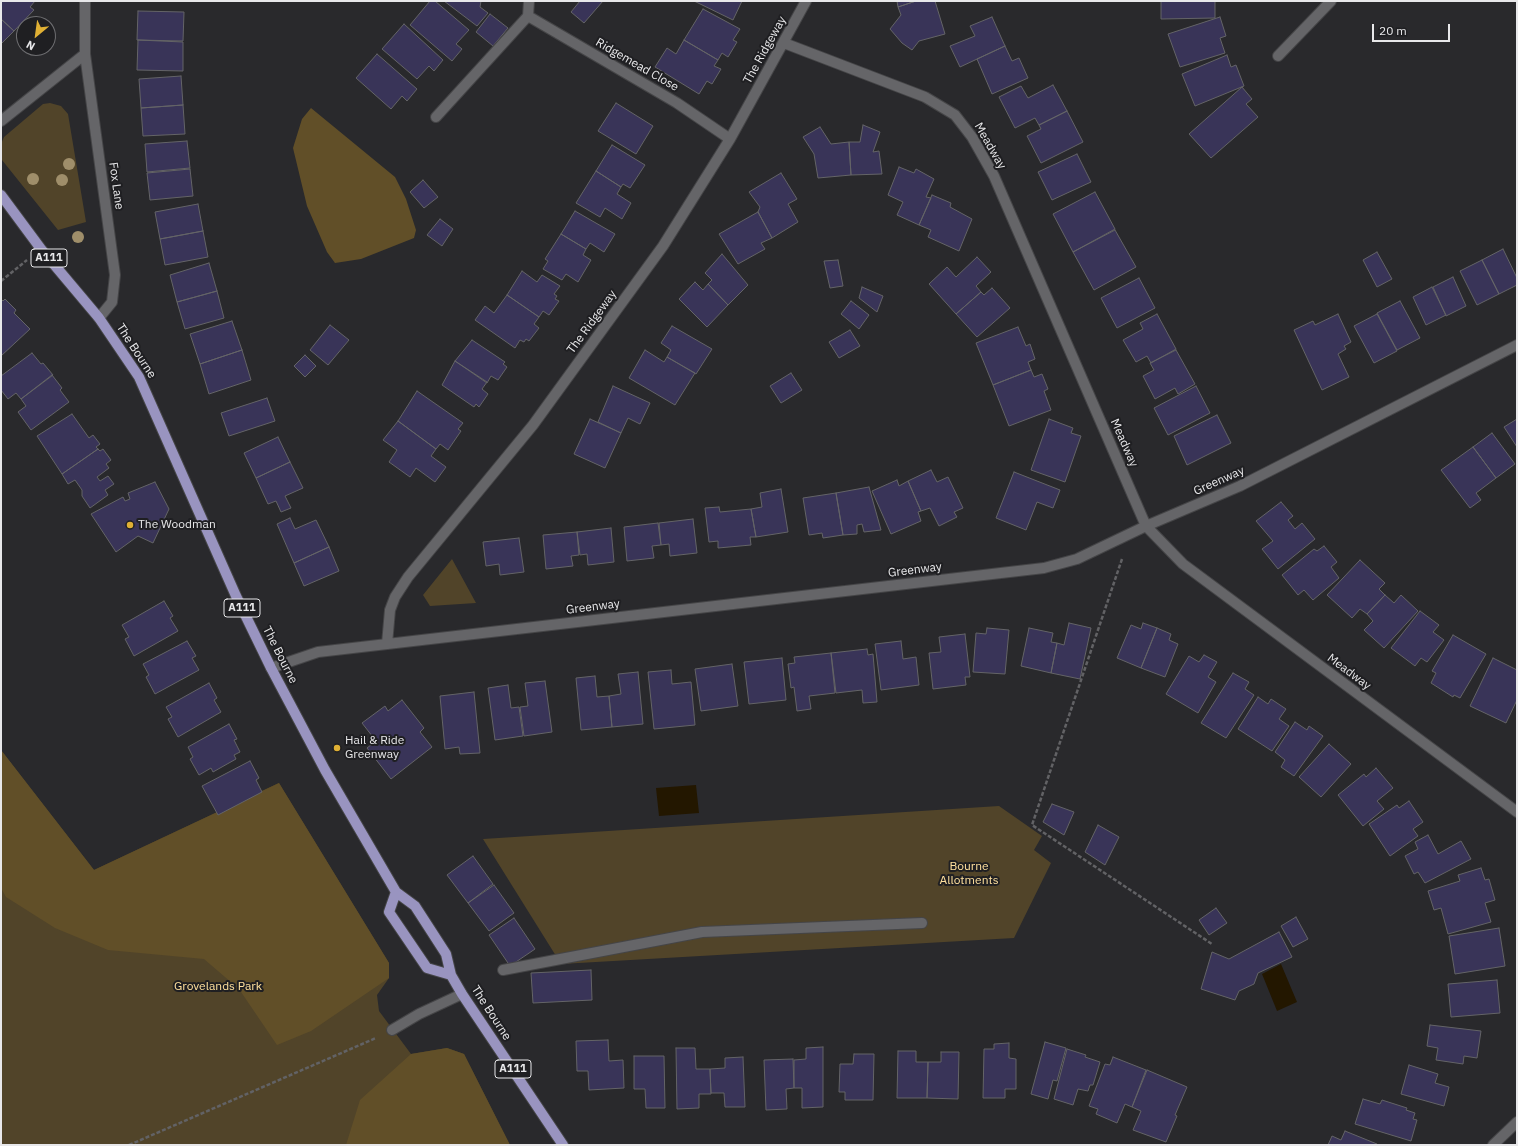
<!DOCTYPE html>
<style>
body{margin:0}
#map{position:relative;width:1518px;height:1146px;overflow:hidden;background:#29292c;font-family:"IBM Plex Sans",sans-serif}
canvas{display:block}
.frame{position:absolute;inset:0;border:2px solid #e8e8ea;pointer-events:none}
.north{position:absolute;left:16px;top:16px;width:40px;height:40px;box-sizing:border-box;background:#1f1f22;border:1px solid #6f6f72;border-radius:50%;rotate:209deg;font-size:11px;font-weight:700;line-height:16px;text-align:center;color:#e8e8ea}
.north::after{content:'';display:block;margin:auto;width:14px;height:18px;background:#e0b034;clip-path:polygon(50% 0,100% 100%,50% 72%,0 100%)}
.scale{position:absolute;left:1372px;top:24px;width:78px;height:18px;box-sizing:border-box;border:2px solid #e8e8ea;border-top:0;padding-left:5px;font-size:12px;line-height:14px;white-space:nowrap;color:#e8e8ea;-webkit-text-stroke:3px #1f1f22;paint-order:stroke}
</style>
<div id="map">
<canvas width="1518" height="1146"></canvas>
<div class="frame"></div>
<div class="north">N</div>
<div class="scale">20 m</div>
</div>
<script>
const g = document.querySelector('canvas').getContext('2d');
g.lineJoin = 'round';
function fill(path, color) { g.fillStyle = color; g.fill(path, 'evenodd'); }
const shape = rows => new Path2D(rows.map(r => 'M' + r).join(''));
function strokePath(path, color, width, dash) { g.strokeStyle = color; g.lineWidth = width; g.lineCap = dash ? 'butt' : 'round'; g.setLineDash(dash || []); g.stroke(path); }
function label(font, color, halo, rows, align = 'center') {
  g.font = font + ' "IBM Plex Sans",sans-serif'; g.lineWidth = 4; g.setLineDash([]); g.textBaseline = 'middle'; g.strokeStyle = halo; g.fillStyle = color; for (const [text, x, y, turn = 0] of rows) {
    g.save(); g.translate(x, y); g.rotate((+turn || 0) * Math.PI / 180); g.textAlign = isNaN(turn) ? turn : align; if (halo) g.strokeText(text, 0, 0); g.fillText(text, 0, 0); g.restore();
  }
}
fill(shape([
 [50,103,61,106,68,114,86,222,58,230,2,160,1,155,1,144,4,137,43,104],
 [452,559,476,603,430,606,423,595],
 [1,750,94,870,279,783,389,963,389,978,377,995,379,1011,411,1054,447,1048,464,1054,510,1145,1,1145],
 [999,806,1042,836,1034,850,1051,863,1014,938,561,964,483,839]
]), '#514429');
fill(shape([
 [311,108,395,177,406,199,416,230,414,238,361,259,335,263,327,252,307,206,293,148,302,119],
 [1,750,94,870,279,783,389,963,389,978,311,1031,277,1045,239,989,204,959,108,950,55,928,6,897,1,888],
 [447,1048,464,1054,510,1145,346,1145,360,1100,411,1054]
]), '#614f28');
fill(shape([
 [696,785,699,813,659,816,656,788],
 [1281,964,1297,1002,1277,1011,1262,974]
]), '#231700');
const building = shape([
 [1,1,35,1,30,7,34,10,14,31,1,19,1,1],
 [430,1,435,1,469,30,456,44,462,49,452,61,410,25,430,1],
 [444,1,481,1,480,7,488,13,477,26,444,1],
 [580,1,603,1,584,23,571,12,580,1],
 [694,1,742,1,733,20,694,1],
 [897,1,916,1,898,7,897,1],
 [916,1,935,1,945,34,919,41,912,50,902,43,890,29,901,15,898,7,916,1],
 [1161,1,1215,1,1215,18,1161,19,1161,1],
 [703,9,740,29,733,40,737,42,728,57,722,53,718,60,684,40,703,9],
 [138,11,184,12,183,41,137,40,138,11],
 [490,14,508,28,493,46,476,32,490,14],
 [992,17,1005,46,960,67,950,46,975,36,970,26,992,17],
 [1220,17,1226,36,1220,38,1225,53,1180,67,1168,34,1220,17],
 [1,19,14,31,1,44,1,19],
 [404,24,443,60,434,71,429,66,417,79,382,49,404,24],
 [138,40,183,42,183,71,137,70,138,40],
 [684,40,718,60,714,66,721,69,712,84,707,81,699,94,655,67,667,48,676,54,684,40],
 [1005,46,1012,61,1019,58,1028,78,992,94,977,59,1005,46],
 [377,54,417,89,407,101,402,96,391,109,356,78,377,54],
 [1227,55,1231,67,1236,65,1244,86,1195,106,1182,74,1227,55],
 [181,76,183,105,141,108,139,79,181,76],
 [1053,85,1067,111,1039,125,1035,118,1015,128,999,97,1021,86,1028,98,1053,85],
 [1242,87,1252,99,1246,104,1258,117,1211,158,1189,134,1242,87],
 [616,103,653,126,636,154,598,131,616,103],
 [183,105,185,134,143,136,141,108,183,105],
 [1067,111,1083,142,1041,163,1027,136,1041,129,1039,125,1067,111],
 [863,125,880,132,873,152,879,151,882,174,851,175,849,142,860,142,863,125],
 [820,127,831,144,849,142,851,175,818,178,814,154,803,137,820,127],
 [187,141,190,168,147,172,145,144,187,141],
 [612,145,645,165,630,188,623,184,621,187,596,171,612,145],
 [1077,154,1091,182,1052,200,1038,172,1077,154],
 [899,167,914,173,916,169,934,179,926,197,931,198,919,225,897,215,903,202,888,195,899,167],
 [190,169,193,196,150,200,147,173,190,169],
 [596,171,621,187,617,194,631,203,622,219,605,208,600,217,576,203,596,171],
 [781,173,797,199,788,204,798,222,772,238,758,212,760,207,749,192,781,173],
 [423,180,438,197,424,208,410,192,423,180],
 [1095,192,1115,229,1073,252,1053,214,1095,192],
 [932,195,951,203,950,207,972,219,959,251,928,237,931,230,919,225,932,195],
 [198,204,203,231,160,239,155,212,198,204],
 [575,211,615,234,604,252,590,243,586,249,561,234,575,211],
 [758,212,772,238,761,243,765,249,738,264,719,234,758,212],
 [440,219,453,229,442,246,427,235,440,219],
 [1115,230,1136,267,1094,290,1073,252,1115,230],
 [203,231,208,257,165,265,160,239,203,231],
 [561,234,586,249,583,255,591,260,578,282,566,274,562,280,543,269,548,261,545,259,561,234],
 [1503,249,1517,278,1517,285,1499,294,1482,260,1503,249],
 [1377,252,1392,279,1377,287,1363,260,1377,252],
 [722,254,748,285,728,305,708,284,712,280,705,273,722,254],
 [977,257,991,272,976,286,981,292,956,314,929,284,947,267,956,277,977,257],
 [838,260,843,286,830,288,824,261,838,260],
 [1482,260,1499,294,1477,305,1460,271,1482,260],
 [209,263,217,291,177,302,170,275,209,263],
 [522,271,537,282,542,275,560,286,554,294,557,296,555,299,559,301,549,315,543,311,539,317,507,295,522,271],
 [1453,277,1466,306,1446,316,1433,287,1453,277],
 [1139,278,1155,308,1117,328,1101,298,1139,278],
 [695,282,703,290,708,284,728,305,707,327,679,299,695,282],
 [862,287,883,296,877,312,859,298,862,287],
 [1432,287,1446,315,1426,325,1413,297,1432,287],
 [992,288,1010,308,977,337,956,314,981,292,984,295,992,288],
 [217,291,224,318,185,329,177,302,217,291],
 [507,295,539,317,534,324,539,328,529,341,526,339,524,342,520,340,515,348,475,320,485,306,494,313,507,295],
 [1,299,3,301,5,299,16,310,14,313,30,329,1,356,1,299],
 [851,301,869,315,859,329,841,314,851,301],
 [1400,301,1420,338,1397,350,1377,313,1400,301],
 [1157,314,1176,349,1151,363,1147,356,1136,362,1123,340,1143,329,1140,323,1157,314],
 [1338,314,1351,342,1344,346,1346,349,1338,354,1349,377,1322,390,1294,330,1313,321,1315,325,1338,314],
 [1377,314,1397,351,1374,363,1354,326,1377,314],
 [232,321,242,350,200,364,190,334,232,321],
 [330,325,349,340,328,365,310,350,330,325],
 [672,326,712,349,696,374,667,357,671,350,661,343,672,326],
 [1018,327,1026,346,1030,344,1035,359,1028,362,1031,370,993,385,976,343,1018,327],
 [850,330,860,346,839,358,829,342,850,330],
 [472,340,505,362,503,364,507,367,498,380,491,376,487,383,455,361,472,340],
 [242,350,251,380,209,394,200,364,242,350],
 [645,350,664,362,667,357,695,373,675,405,629,378,645,350],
 [1176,350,1195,384,1178,394,1175,388,1155,399,1143,376,1154,370,1150,363,1176,350],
 [32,353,41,364,43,363,53,375,21,399,16,393,8,399,1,390,1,376,32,353],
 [305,355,316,366,305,377,294,366,305,355],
 [455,361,487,382,482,389,488,394,479,407,476,404,474,407,442,385,455,361],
 [1031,370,1034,377,1042,374,1048,389,1044,391,1051,410,1009,426,993,385,1031,370],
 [791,373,802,390,781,403,770,386,791,373],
 [52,375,62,388,60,390,69,402,31,430,18,412,26,406,21,399,52,375],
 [613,386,650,403,640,424,628,418,621,433,598,422,613,386],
 [1196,386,1210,413,1168,435,1154,408,1196,386],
 [417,391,463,423,458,429,461,431,448,450,440,444,436,449,398,421,417,391],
 [267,398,275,421,229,436,221,413,267,398],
 [72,414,89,438,93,435,100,444,96,447,98,449,62,474,37,436,72,414],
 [1217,415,1231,443,1187,465,1174,436,1217,415],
 [590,419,621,433,605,468,574,454,590,419],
 [1049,419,1073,428,1071,433,1081,436,1065,482,1031,470,1049,419],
 [1517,419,1517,447,1504,427,1517,419],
 [398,421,436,449,431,456,446,467,435,482,416,468,410,477,389,462,397,450,383,440,398,421],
 [1492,433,1515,464,1496,478,1473,447,1492,433],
 [278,437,290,462,256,478,244,453,278,437],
 [1473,447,1496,478,1476,493,1481,500,1470,508,1441,470,1473,447],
 [98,449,100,451,103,449,111,460,106,464,109,468,97,477,100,481,108,476,114,484,105,490,108,495,90,508,82,496,82,490,75,480,68,484,62,474,98,449],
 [290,462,303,488,285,496,291,508,281,512,276,501,268,504,256,478,290,462],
 [931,470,937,482,948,477,963,508,954,512,957,517,939,526,930,508,921,511,908,481,931,470],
 [1014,472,1060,490,1053,508,1037,502,1026,530,996,518,1014,472],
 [897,480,899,486,908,481,921,511,918,512,921,521,891,534,872,491,897,480],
 [155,482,169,509,153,543,138,536,116,552,91,514,123,497,125,501,130,499,128,493,155,482],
 [869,487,881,530,864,532,862,524,857,525,857,534,843,535,836,493,869,487],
 [781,489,788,532,756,537,751,509,762,507,760,493,781,489],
 [836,493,843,535,823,538,822,533,809,535,803,498,836,493],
 [1281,502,1293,516,1288,520,1295,529,1302,523,1315,539,1278,569,1262,549,1273,541,1256,521,1281,502],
 [719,507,720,512,751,509,756,537,750,537,751,545,718,548,718,541,709,542,705,508,719,507],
 [290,518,295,529,316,520,329,547,294,563,277,524,290,518],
 [693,519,697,553,670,556,669,544,661,545,659,523,693,519],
 [658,523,661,545,652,546,654,558,627,561,624,527,658,523],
 [611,528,614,562,588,565,587,554,580,555,577,532,611,528],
 [577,532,579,555,571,556,573,566,546,569,543,535,577,532],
 [519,538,524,572,500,575,499,564,486,566,483,542,519,538],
 [1324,546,1337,562,1331,567,1339,578,1313,600,1304,590,1298,595,1282,575,1314,549,1317,551,1324,546],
 [329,547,339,571,304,586,294,563,329,547],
 [1360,560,1385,583,1379,589,1385,595,1367,614,1360,609,1352,618,1327,595,1360,560],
 [1385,595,1394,603,1401,595,1418,611,1384,648,1364,630,1373,621,1367,614,1385,595],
 [164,601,173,616,170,618,178,631,134,656,125,639,129,637,122,625,164,601],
 [1420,611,1439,625,1433,632,1444,640,1427,662,1421,658,1415,666,1391,648,1420,611],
 [1069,623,1091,628,1080,679,1051,673,1057,643,1064,645,1069,623],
 [1143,623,1157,628,1141,668,1117,658,1131,625,1141,629,1143,623],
 [987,628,1009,630,1005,674,973,672,976,633,986,634,987,628],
 [1029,628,1053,633,1051,642,1057,643,1051,673,1021,666,1029,628],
 [1157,628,1171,634,1169,640,1178,644,1165,677,1141,668,1157,628],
 [965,634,970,677,965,677,966,685,933,689,929,653,941,652,939,637,965,634],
 [1453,635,1486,654,1460,698,1454,695,1453,697,1431,683,1436,673,1432,671,1453,635],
 [187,641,196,656,192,658,199,670,155,694,146,677,149,675,143,664,187,641],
 [901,641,903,659,916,657,919,685,881,690,875,644,901,641],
 [867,649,868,655,873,654,877,702,863,703,862,690,836,693,831,653,867,649],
 [831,653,835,693,809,696,811,709,797,711,794,687,791,688,788,664,795,663,794,657,831,653],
 [1204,655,1217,662,1208,677,1216,682,1198,713,1166,694,1189,656,1199,662,1204,655],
 [782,658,786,700,749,704,744,662,782,658],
 [1493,658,1517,670,1517,700,1506,723,1470,706,1493,658],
 [732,664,738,706,701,711,695,669,732,664],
 [671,670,672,684,691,682,695,725,654,729,648,672,671,670],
 [638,672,643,724,612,727,609,696,621,694,618,674,638,672],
 [1233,673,1249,682,1245,689,1254,695,1226,738,1201,723,1233,673],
 [595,676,597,697,609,696,612,727,581,730,576,678,595,676],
 [545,681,552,732,524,736,520,707,528,706,525,683,545,681],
 [209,683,217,698,214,700,221,712,178,737,168,719,172,717,166,707,209,683],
 [508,685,511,708,519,707,523,736,495,740,488,688,508,685],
 [474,692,480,753,460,754,459,747,445,749,440,696,474,692],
 [1258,697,1268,704,1271,699,1286,709,1279,719,1289,726,1272,751,1238,729,1258,697],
 [402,700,424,728,420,732,432,747,391,779,367,748,376,741,362,723,385,706,388,711,402,700],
 [1295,722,1307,730,1309,726,1323,736,1294,776,1281,767,1285,760,1275,752,1295,722],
 [229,724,237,739,234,740,240,752,234,755,236,759,213,772,211,768,199,775,190,759,193,757,188,747,229,724],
 [1329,744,1351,764,1321,797,1299,777,1329,744],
 [250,761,259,778,256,780,262,792,218,815,202,786,250,761],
 [1376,768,1393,788,1377,801,1384,809,1363,826,1338,795,1364,774,1366,777,1376,768],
 [1409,801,1423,822,1413,829,1418,836,1390,856,1369,824,1397,805,1399,808,1409,801],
 [1052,804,1074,812,1064,835,1043,822,1052,804],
 [1098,825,1119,837,1105,865,1085,852,1098,825],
 [1428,835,1438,854,1461,841,1471,859,1425,883,1418,872,1414,874,1405,856,1418,849,1415,842,1428,835],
 [473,856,493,884,468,903,447,875,473,856],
 [1481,868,1485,880,1489,879,1495,900,1485,903,1491,922,1448,934,1441,908,1434,910,1428,891,1460,881,1458,875,1481,868],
 [494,885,514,913,489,931,468,903,494,885],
 [1216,908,1227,923,1209,935,1199,920,1216,908],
 [1296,917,1308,939,1293,947,1281,926,1296,917],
 [514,918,535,949,510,966,489,935,514,918],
 [1499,928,1505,966,1455,974,1449,936,1499,928],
 [1279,932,1292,957,1258,973,1254,984,1239,991,1235,1000,1201,989,1212,952,1229,959,1279,932],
 [591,970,592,1000,533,1003,531,973,591,970],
 [1497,980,1500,1013,1451,1017,1448,984,1497,980],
 [1430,1025,1481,1031,1477,1058,1464,1056,1463,1064,1436,1060,1438,1048,1427,1046,1430,1025],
 [608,1040,609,1061,623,1060,624,1088,589,1090,588,1071,577,1071,576,1041,608,1040],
 [1045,1042,1066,1048,1057,1081,1053,1080,1048,1099,1031,1094,1045,1042],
 [1009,1043,1009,1058,1016,1059,1016,1089,1005,1089,1005,1098,983,1098,984,1049,994,1049,994,1044,1009,1043],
 [823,1047,823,1107,802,1108,802,1088,794,1088,794,1060,806,1059,806,1048,823,1047],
 [676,1048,695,1048,696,1069,710,1069,711,1094,699,1094,699,1108,677,1109,676,1048],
 [1067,1049,1086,1055,1085,1057,1100,1062,1093,1085,1090,1085,1088,1091,1078,1089,1073,1105,1054,1099,1067,1049],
 [898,1051,916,1051,916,1062,928,1062,927,1098,897,1098,898,1051],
 [941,1052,959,1052,958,1099,927,1098,928,1062,941,1062,941,1052],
 [854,1054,874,1054,873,1100,845,1100,845,1092,839,1092,840,1064,853,1064,854,1054],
 [634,1056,664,1056,665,1108,646,1108,645,1089,634,1089,634,1056],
 [743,1057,745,1107,725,1107,724,1093,711,1093,710,1069,725,1068,725,1058,743,1057],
 [1113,1057,1146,1070,1132,1107,1125,1104,1117,1123,1096,1114,1098,1109,1089,1106,1105,1064,1110,1065,1113,1057],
 [793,1059,794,1088,786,1089,787,1109,766,1110,764,1060,793,1059],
 [1409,1065,1438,1074,1435,1083,1449,1087,1444,1106,1401,1094,1409,1065],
 [1147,1070,1187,1087,1175,1115,1177,1116,1166,1142,1133,1130,1141,1111,1132,1107,1147,1070],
 [1363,1099,1380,1104,1382,1100,1407,1108,1406,1110,1415,1113,1413,1119,1417,1120,1411,1141,1355,1124,1363,1099],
 [1345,1131,1377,1144,1377,1145,1328,1145,1332,1136,1341,1140,1345,1131]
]);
fill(building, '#393458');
strokePath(building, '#646467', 1);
const lane = shape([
 [503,970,702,932,922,923],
 [392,1030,419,1014,462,994]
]);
const street = shape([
 [85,1,85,54,115,275,112,302,99,318],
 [528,16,529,1],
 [784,43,925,97,955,115,972,137,994,176,1146,526,1183,564,1517,812],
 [1278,56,1331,1],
 [436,117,528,16,677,103,730,139],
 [1,121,85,54],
 [387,644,390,610,395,597,408,577,533,425,663,246,730,139,806,1],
 [271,668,318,652,1044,568,1077,559,1146,526,1240,486,1517,345],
 [1493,1145,1517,1122]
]);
const primary = shape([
 [1,195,41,249,99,318,139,377,236,596,271,668,325,770,396,892,415,906,446,954,451,975,462,994,563,1145],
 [396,892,389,912,427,968,451,975]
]);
strokePath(lane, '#454547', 12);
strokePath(street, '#454547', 12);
strokePath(primary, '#454547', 12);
strokePath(shape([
 [1,281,27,260],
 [1122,559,1032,825,1212,944],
 [129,1145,376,1038]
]), '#626265', 2.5, [4, 2]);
strokePath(lane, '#656568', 10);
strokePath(street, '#656568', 10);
strokePath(primary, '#9994c0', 10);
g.fillStyle = '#9f8e6a';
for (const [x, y] of [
 [69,164],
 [33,179],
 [62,180],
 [78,237]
]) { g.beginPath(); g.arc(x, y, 6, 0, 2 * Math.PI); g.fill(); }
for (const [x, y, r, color] of [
 [130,525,4,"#e0b034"],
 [337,748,4,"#e0b034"]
]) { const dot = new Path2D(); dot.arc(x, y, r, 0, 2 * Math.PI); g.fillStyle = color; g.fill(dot); strokePath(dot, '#1f1f22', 1.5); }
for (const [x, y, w] of [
 [49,258,36],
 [242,608,36],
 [513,1069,36]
]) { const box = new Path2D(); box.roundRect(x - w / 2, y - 9, w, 18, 3); g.fillStyle = '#1f1f22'; g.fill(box); strokePath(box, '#e8e8ea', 1); }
label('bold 11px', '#e8e8ea', null, [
 ["A111",49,258],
 ["A111",242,608],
 ["A111",513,1069]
]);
label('12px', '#e8e8ea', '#1f1f22', [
 ["The Ridgeway",765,50,-61],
 ["Ridgemead Close",637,65,30],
 ["Meadway",990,146,60],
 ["Fox Lane",116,186,82],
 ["The Ridgeway",592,322,-54],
 ["The Bourne",136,351,57],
 ["Meadway",1124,443,66],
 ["Greenway",1219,481,-24],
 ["Greenway",915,570,-7],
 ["Greenway",593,607,-7],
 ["The Bourne",280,655,63],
 ["Meadway",1349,672,37],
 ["The Bourne",491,1013,57]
]);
label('12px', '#e8e8ea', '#1f1f22', [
 ["The Woodman",138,525],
 ["Hail & Ride",345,741],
 ["Greenway",345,755]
], 'left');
label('12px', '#ffe09d', '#1f1f22', [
 ["Bourne",969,867],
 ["Allotments",969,881],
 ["Grovelands Park",218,987]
]);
</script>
